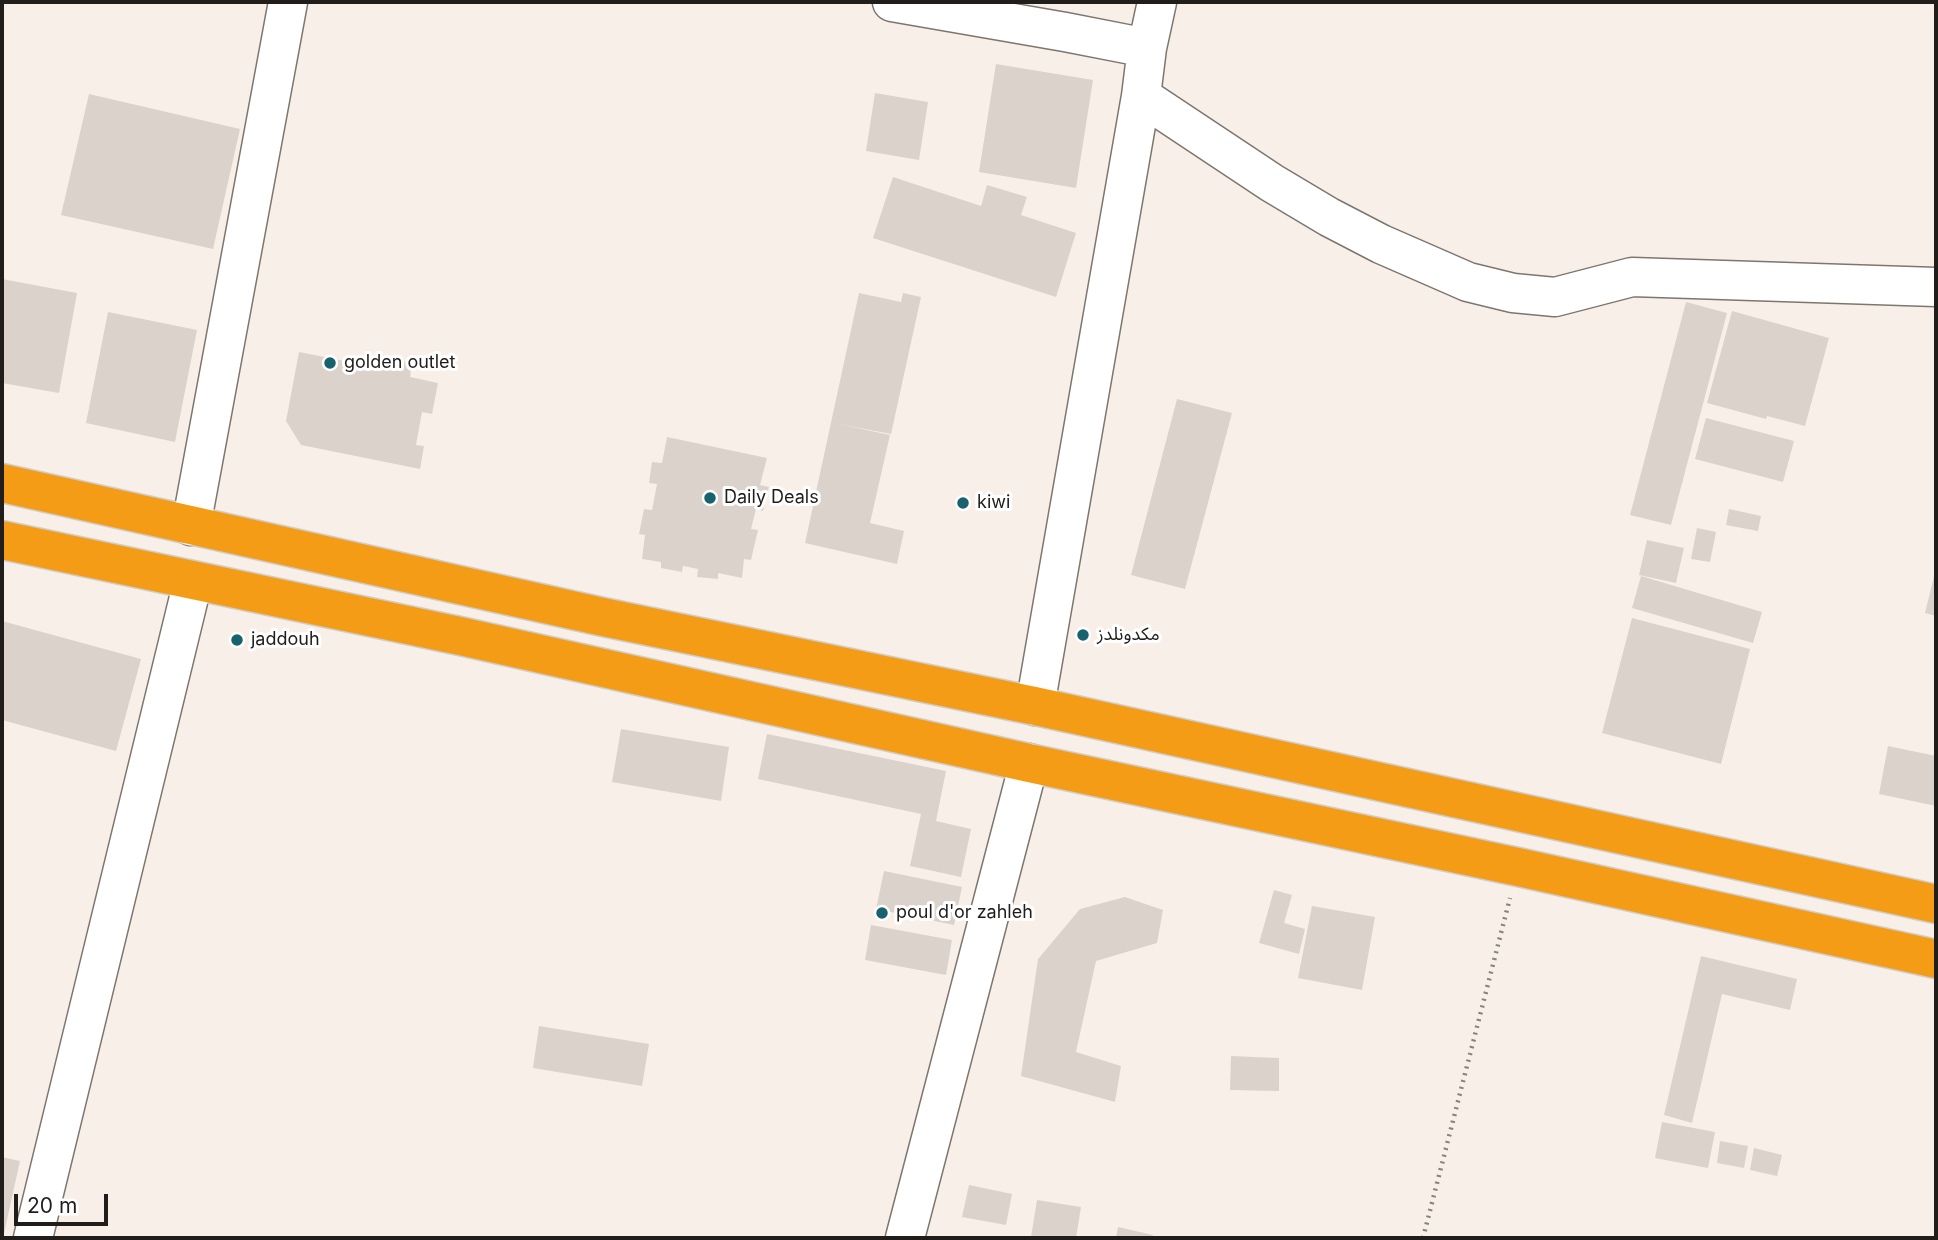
<!DOCTYPE html>
<meta charset="utf-8">
<style>
body{margin:0}
#map{position:relative;width:1938px;height:1240px;overflow:hidden;background:#f8f0e8;font-family:Inter,sans-serif}
canvas{display:block}
.frame{position:absolute;inset:0;border:4px solid #201d1b;pointer-events:none}
.scale{position:absolute;left:14px;top:1194px;width:94px;height:32px;box-sizing:border-box;border:4px solid #201d1b;border-top:0;padding-left:9px;font-size:21px;line-height:24px;white-space:nowrap;color:#201d1b;-webkit-text-stroke:5px #fff;paint-order:stroke}
</style>
<div id="map">
<canvas width="1938" height="1240"></canvas>
<div class="frame"></div>
<div class="scale">20 m</div>
</div>
<script>
const g = document.querySelector('canvas').getContext('2d');
g.lineJoin = 'round';
function fill(path, color) { g.fillStyle = color; g.fill(path, 'evenodd'); }
const shape = rows => new Path2D(rows.map(r => 'M' + r).join(''));
function strokePath(path, color, width, dash) { g.strokeStyle = color; g.lineWidth = width; g.lineCap = dash ? 'butt' : 'round'; g.setLineDash(dash || []); g.stroke(path); }
function label(font, color, halo, rows, align = 'center') {
  g.font = font + ' Inter,"Noto Sans Arabic",sans-serif'; g.lineWidth = 6; g.setLineDash([]); g.textBaseline = 'middle'; g.strokeStyle = halo; g.fillStyle = color; for (const [text, x, y, turn = 0] of rows) {
    g.save(); g.translate(x, y); g.rotate((+turn || 0) * Math.PI / 180); g.textAlign = isNaN(turn) ? turn : align; if (halo) g.strokeText(text, 0, 0); g.fillText(text, 0, 0); g.restore();
  }
}
fill(shape([
 [996,64,1093,80,1076,188,979,172],
 [875,93,928,102,919,160,866,151],
 [89,94,240,129,213,249,61,215],
 [893,177,981,206,987,185,1027,197,1021,215,1076,233,1056,297,873,238],
 [2,279,77,293,59,393,2,383],
 [859,293,901,302,903,293,921,297,891,434,839,424,890,435,870,523,904,531,897,564,805,543],
 [1686,302,1727,313,1671,525,1630,515],
 [1732,311,1829,338,1805,426,1767,416,1766,419,1707,403],
 [108,312,197,330,175,442,86,423],
 [299,352,375,367,377,356,412,363,410,377,438,383,432,414,422,412,416,445,424,446,420,469,301,445,286,421],
 [1177,399,1232,413,1185,589,1131,575],
 [1706,418,1794,441,1783,482,1695,459],
 [667,437,767,458,760,485,769,487,763,511,756,509,751,529,758,530,751,560,744,559,742,578,718,573,718,579,697,577,698,569,683,566,682,572,661,568,661,562,642,559,645,535,639,534,644,509,652,510,657,484,649,483,652,462,662,463],
 [1729,509,1761,516,1758,531,1726,525],
 [1697,528,1716,532,1710,562,1691,559],
 [1647,540,1684,548,1676,583,1639,575],
 [1935,572,1936,572,1936,616,1925,613],
 [1641,576,1762,612,1753,643,1632,608],
 [1632,618,1750,649,1721,764,1602,733],
 [2,621,141,659,116,751,2,720],
 [621,729,729,747,721,801,612,782],
 [767,734,946,771,936,821,971,829,961,877,910,866,921,814,758,779],
 [1888,746,1936,756,1936,806,1879,794],
 [884,871,962,887,954,925,876,909],
 [1274,890,1292,895,1284,923,1305,929,1299,954,1259,943],
 [1125,897,1163,910,1157,943,1096,961,1076,1052,1121,1066,1115,1102,1021,1076,1038,959,1080,909],
 [1312,906,1375,917,1362,990,1298,978],
 [871,925,952,940,946,975,865,960],
 [1701,956,1797,979,1790,1010,1722,994,1692,1123,1664,1115],
 [539,1026,649,1044,642,1086,533,1068],
 [1231,1056,1279,1058,1279,1091,1230,1090],
 [1662,1122,1715,1132,1708,1168,1655,1158],
 [1720,1141,1748,1146,1744,1168,1717,1163],
 [1754,1148,1782,1155,1777,1176,1750,1170],
 [2,1157,20,1161,3,1238,2,1238],
 [969,1185,1012,1194,1006,1225,962,1217],
 [1037,1200,1081,1207,1076,1238,1031,1237],
 [1118,1227,1153,1235,1152,1238,1116,1238]
]), '#dbd3cb');
const minor = shape([
 [892,2,1065,32,1147,48],
 [1141,96,1272,183,1329,217,1381,244,1468,282,1513,293,1555,297,1632,277,1936,287],
 [191,526,288,2],
 [1035,706,1141,96,1147,48,1157,2],
 [33,1238,193,581],
 [905,1238,1029,763]
]);
const highway = shape([
 [2,483,603,617,1035,706,1936,904],
 [2,540,460,636,1029,763,1518,867,1936,959]
]);
strokePath(minor, '#7d766f', 41);
strokePath(highway, '#cecdcd', 41);
strokePath(shape([
 [1423,1238,1510,898]
]), '#88827e', 4.5, [2, 5]);
strokePath(minor, '#fff', 38);
strokePath(highway, '#f59c17', 38);
for (const [x, y, r, color] of [
 [330,363,7,"#17626e"],
 [710,498,7,"#17626e"],
 [963,503,7,"#17626e"],
 [1083,635,7,"#17626e"],
 [237,640,7,"#17626e"],
 [882,913,7,"#17626e"]
]) { const dot = new Path2D(); dot.arc(x, y, r, 0, 2 * Math.PI); g.fillStyle = color; g.fill(dot); strokePath(dot, '#fff', 2.5); }
label('18px', '#201d1b', '#fff', [
 ["golden outlet",344,363],
 ["Daily Deals",724,498],
 ["kiwi",977,503],
 ["مكدونلدز",1097,635],
 ["jaddouh",251,640],
 ["poul d'or zahleh",896,913]
], 'left');
</script>
